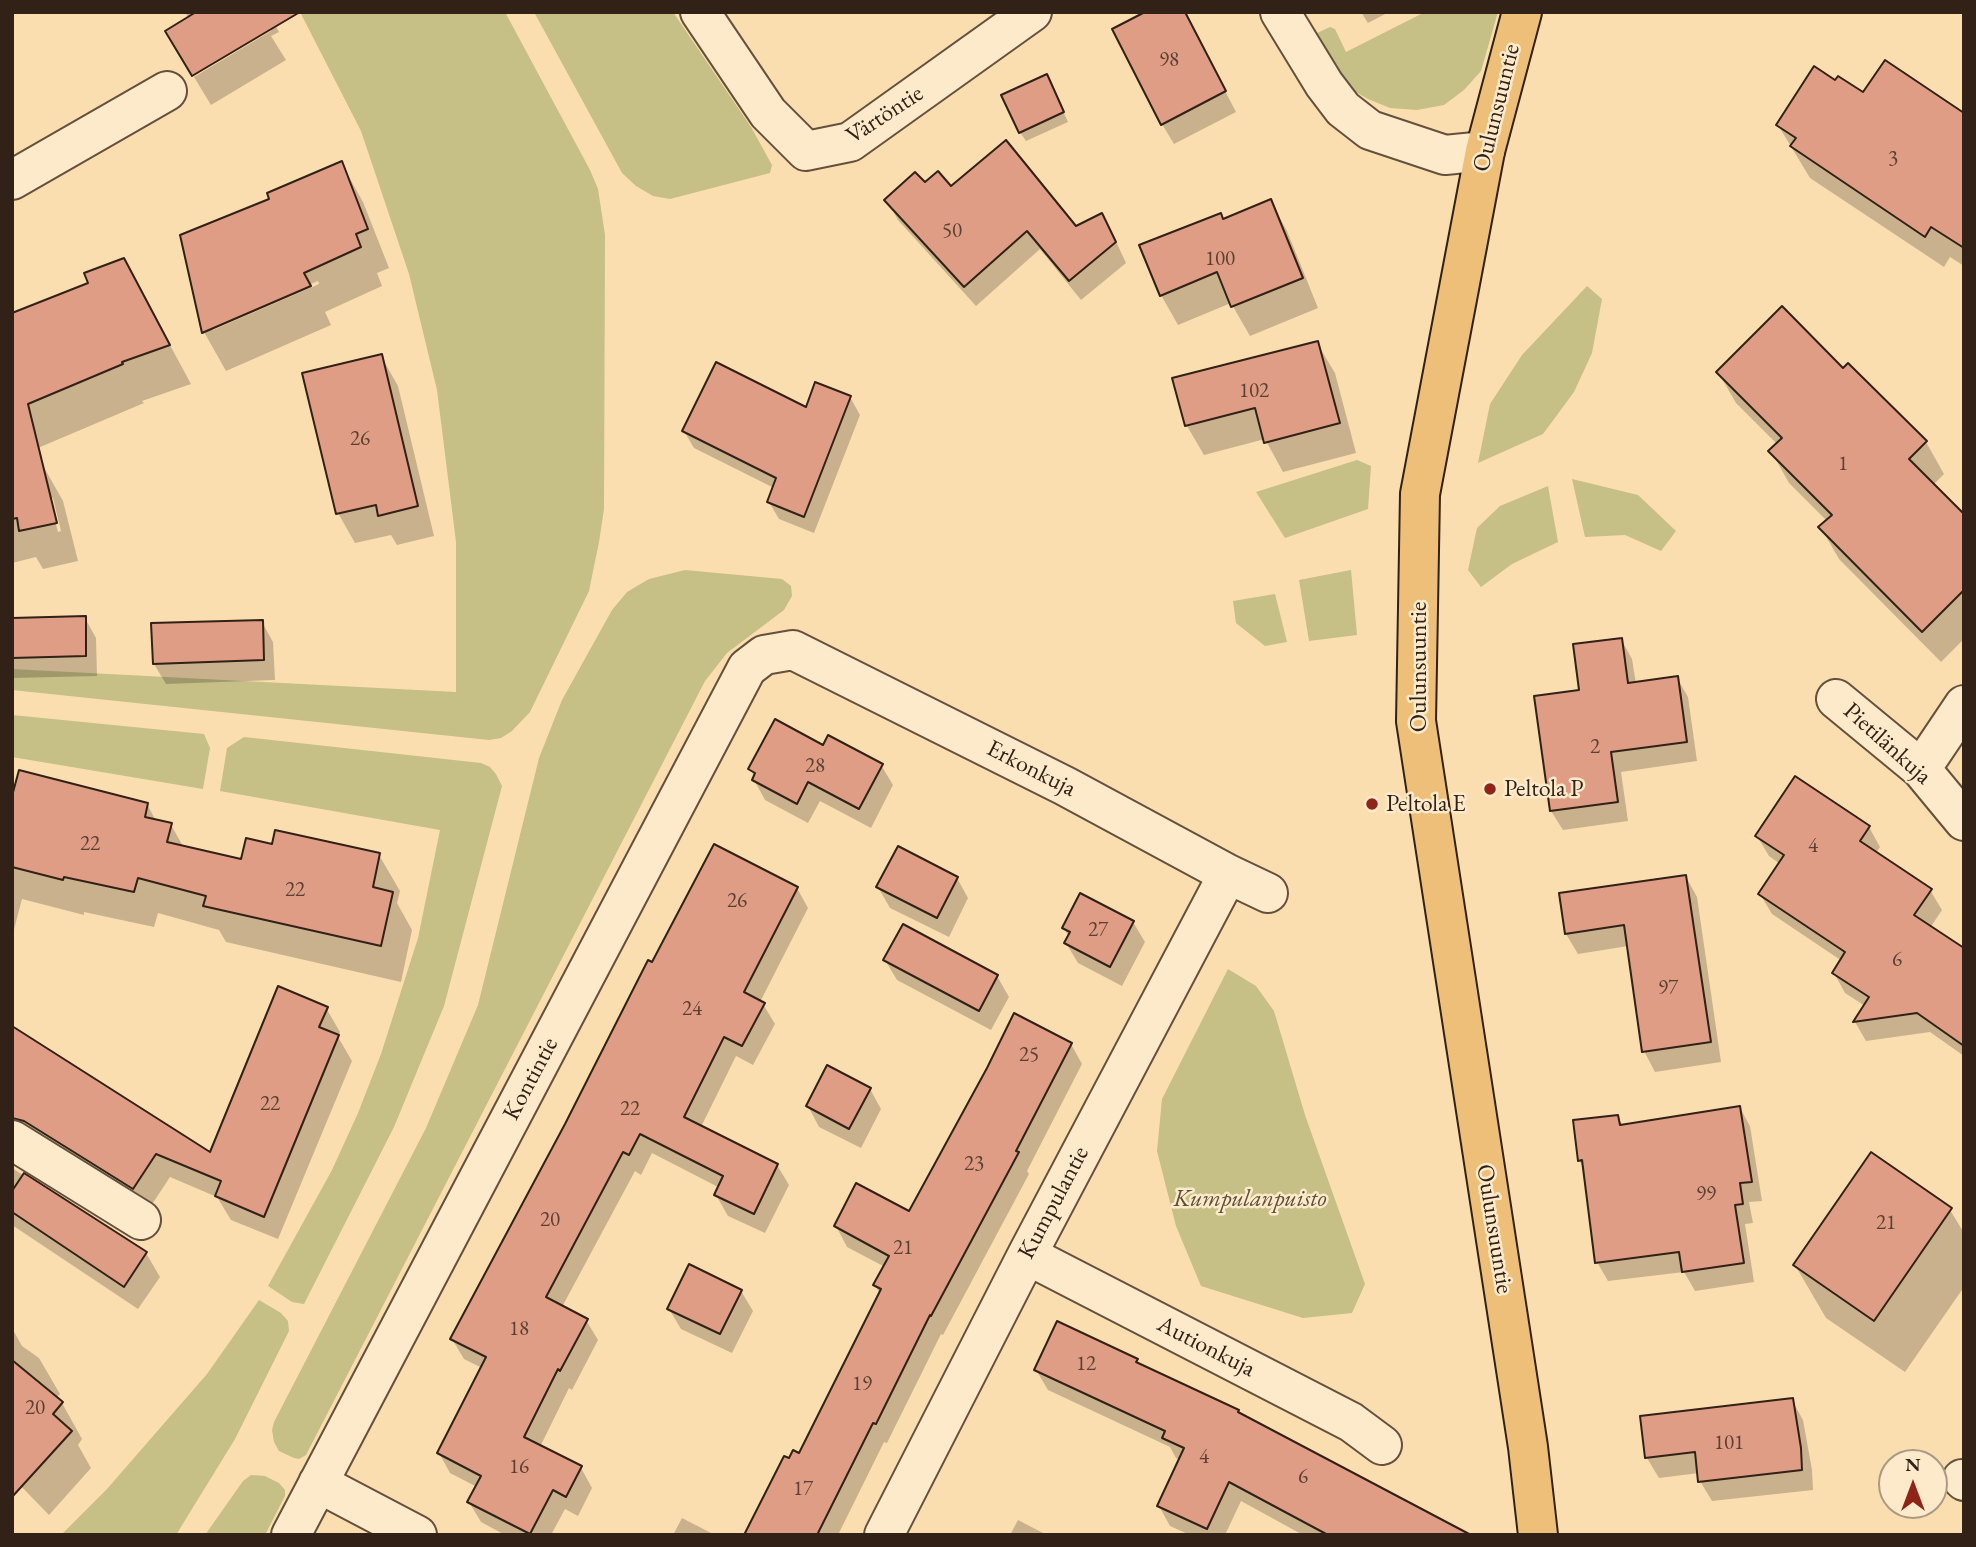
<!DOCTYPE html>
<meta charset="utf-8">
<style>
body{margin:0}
#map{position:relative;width:1976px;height:1547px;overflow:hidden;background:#fbdeaf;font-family:"EB Garamond",serif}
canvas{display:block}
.frame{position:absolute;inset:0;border:14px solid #312116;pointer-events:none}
.north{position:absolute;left:1878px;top:1449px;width:70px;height:70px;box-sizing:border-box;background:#fceacb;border:2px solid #ab9a83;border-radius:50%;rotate:0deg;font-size:19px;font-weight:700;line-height:28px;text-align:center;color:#312116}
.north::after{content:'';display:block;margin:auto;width:24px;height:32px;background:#8f2418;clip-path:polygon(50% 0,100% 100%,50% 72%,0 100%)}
</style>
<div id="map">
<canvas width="1976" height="1547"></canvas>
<div class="frame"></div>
<div class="north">N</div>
</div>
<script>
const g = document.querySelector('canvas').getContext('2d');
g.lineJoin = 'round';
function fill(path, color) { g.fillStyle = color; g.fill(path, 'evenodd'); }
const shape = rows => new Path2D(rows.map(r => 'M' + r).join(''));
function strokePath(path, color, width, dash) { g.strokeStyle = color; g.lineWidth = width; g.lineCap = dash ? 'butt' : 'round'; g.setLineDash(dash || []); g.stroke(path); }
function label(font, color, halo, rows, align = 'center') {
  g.font = font + ' "EB Garamond",serif'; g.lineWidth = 5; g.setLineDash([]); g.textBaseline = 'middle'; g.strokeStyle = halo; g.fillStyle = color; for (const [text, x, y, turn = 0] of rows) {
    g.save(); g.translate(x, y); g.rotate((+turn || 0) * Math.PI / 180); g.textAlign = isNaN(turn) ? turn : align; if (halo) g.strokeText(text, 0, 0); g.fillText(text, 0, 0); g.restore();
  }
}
fill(shape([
 [300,12,505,12,590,170,598,189,605,235,604,509,599,542,589,591,530,712,512,731,501,738,489,740,12,690,12,669,456,692,456,542,437,390,409,274,361,131],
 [534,12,673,12,751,127,772,165,770,173,670,199,653,196,636,186,622,173],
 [1425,12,1498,12,1481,71,1464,90,1444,105,1417,110,1390,108,1368,99,1347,87,1315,34,1330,27,1335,29,1346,52],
 [1587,286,1602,299,1592,353,1574,392,1543,434,1478,463,1490,404,1522,355],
 [1357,460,1371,466,1368,509,1285,538,1256,492],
 [1572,479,1638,495,1676,531,1661,551,1625,535,1585,537],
 [1548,486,1558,542,1512,564,1481,587,1468,570,1477,528,1500,506],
 [685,570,782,579,791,586,792,596,784,610,727,653,705,681,306,1455,299,1459,294,1458,279,1451,274,1442,272,1430,274,1422,426,1128,478,1005,539,758,562,700,612,610,627,592,649,579],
 [1351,570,1357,635,1309,641,1299,580],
 [1275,594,1287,642,1265,646,1236,623,1233,601],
 [12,715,204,734,210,748,203,789,12,757],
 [244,737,481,763,490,767,496,774,502,786,444,1006,394,1127,304,1304,292,1302,268,1286,332,1170,358,1113,381,1054,418,938,440,830,220,791,227,748],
 [1228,969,1256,986,1274,1011,1305,1115,1365,1284,1352,1313,1303,1318,1201,1286,1176,1226,1157,1151,1162,1099],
 [259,1300,281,1313,288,1321,289,1331,235,1439,176,1535,61,1535,107,1489,207,1374],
 [251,1475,265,1476,279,1483,285,1490,285,1496,265,1535,205,1535,243,1481]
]), '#c6bf86');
fill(shape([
 [185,12,268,12,279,32,271,36,286,60,211,105,194,77,271,31,271,27,189,19],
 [1184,12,1236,112,1174,144,1162,124],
 [1361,12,1389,12,1368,23],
 [1836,82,1864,95,1964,115,1964,266,1950,257,1944,267,1810,178,1778,125],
 [1051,85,1068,122,1026,141,1020,132],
 [341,163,363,202,389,268,377,273,382,286,325,312,331,325,226,371,204,332,182,236,271,200],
 [318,281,319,284,213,330,213,326],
 [925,185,951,188,1076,228,1113,235,1126,263,1081,300,1040,249,976,306,898,220,887,200],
 [1270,201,1287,231,1318,308,1250,336,1231,303,1178,325,1161,295,1223,221],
 [145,299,191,384,142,401,144,403,12,459,12,315],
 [1317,343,1335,373,1356,453,1283,472,1265,439,1204,455,1187,426],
 [381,356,398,386,434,536,397,545,391,535,355,543,338,513],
 [1848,365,1926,442,1944,474,1933,485,1964,516,1964,639,1941,662,1839,559,1821,528,1827,521,1789,483,1771,451,1777,444,1736,403,1718,372,1843,371],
 [850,397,860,415,814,533,779,519,769,502,774,488,694,448,684,431,807,409],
 [12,462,41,462,63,501,78,561,43,569,36,557,12,563],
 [49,498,53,498,61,531,58,532],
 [85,618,96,638,97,676,12,678,12,619],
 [262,622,273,642,275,680,166,684,154,664],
 [1621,639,1632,659,1636,684,1677,678,1688,697,1697,761,1621,772,1628,821,1563,830,1551,811,1581,691],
 [824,747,881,765,893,785,871,828,820,801,808,823,765,800,754,780,755,777,750,769],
 [12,784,147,804,156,821,171,825,184,848,243,861,273,847,379,855,400,891,397,903,412,930,401,982,226,942,219,930,158,913,154,927,84,912,84,915,22,899,12,937],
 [1869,827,1880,847,1876,853,1930,890,1942,910,1930,928,1964,953,1964,1056,1930,1032,1866,1041,1855,1022,1865,1006,1845,993,1834,973,1842,961,1772,914,1760,894,1780,864,1769,856,1757,836],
 [1686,877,1697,897,1721,1062,1655,1072,1644,1051,1628,946,1578,954,1566,934],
 [957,878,968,898,949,937,890,908,878,887],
 [797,888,808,908,760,1002,763,1004,775,1024,753,1065,736,1056,701,1127,777,1165,789,1185,765,1233,728,1216,716,1195,720,1188,652,1153,641,1175,635,1171,562,1307,586,1320,598,1340,572,1390,569,1388,540,1447,581,1468,592,1488,578,1516,565,1509,551,1535,505,1535,481,1522,469,1502,477,1487,450,1473,439,1453,482,1368,464,1359,452,1339,653,965],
 [1133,922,1145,942,1122,986,1078,963,1066,943,1069,937,1064,928],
 [885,960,997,976,1009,997,991,1030,897,980],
 [326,1008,340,1032,338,1037,352,1061,278,1239,231,1220,217,1197,170,1177,147,1212,12,1147,12,1028,211,1154],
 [1071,1044,1082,1064,1027,1171,1029,1174,943,1335,941,1334,887,1443,884,1442,838,1535,798,1535,790,1460,800,1455,880,1294,875,1285,885,1267,847,1247,836,1226,910,1214],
 [870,1089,881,1109,861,1148,819,1127,808,1106],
 [1740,1108,1750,1126,1762,1201,1749,1202,1753,1223,1745,1224,1754,1282,1695,1291,1684,1272,1608,1281,1597,1262,1585,1170,1579,1160,1618,1117,1623,1126],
 [12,1168,146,1253,160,1277,138,1309,12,1225],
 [1950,1210,1964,1233,1964,1287,1905,1372,1826,1318,1795,1265],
 [741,1291,753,1311,732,1353,681,1329,669,1309],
 [12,1328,22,1346,39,1358,60,1394,56,1398,62,1403,82,1439,78,1445,91,1468,49,1515,12,1477],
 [1137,1360,1141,1366,1239,1415,1452,1535,1303,1535,1241,1501,1225,1535,1190,1535,1170,1526,1159,1506,1180,1460,1176,1458,1170,1447,1048,1390,1036,1370],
 [1792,1400,1803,1420,1812,1470,1813,1490,1712,1501,1700,1481,1699,1473,1659,1478,1647,1458],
 [682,1518,715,1535,673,1535],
 [1018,1520,1047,1535,1010,1535]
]), '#0003');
const building = shape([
 [196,12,300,12,192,76,165,31,196,12],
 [1145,12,1185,12,1226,91,1161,125,1112,29,1145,12],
 [1885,60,1964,113,1964,248,1931,227,1925,237,1790,146,1796,138,1776,125,1814,66,1835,80,1838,76,1863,92,1885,60],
 [1047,74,1064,112,1019,133,1001,95,1047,74],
 [1006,140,1076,226,1102,213,1116,242,1069,281,1027,231,964,287,884,200,915,172,925,182,938,171,951,186,1006,140],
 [342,161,368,229,356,234,361,247,304,273,311,286,202,333,180,235,269,199,267,193,342,161],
 [1271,199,1303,278,1231,307,1217,272,1160,296,1139,245,1221,213,1223,219,1271,199],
 [124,258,170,345,122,362,123,364,28,404,57,523,19,531,17,518,12,519,12,313,88,283,84,273,124,258],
 [1782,306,1843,368,1848,363,1927,441,1909,459,1964,514,1964,590,1922,632,1818,527,1832,515,1768,451,1782,438,1716,372,1782,306],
 [1318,341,1340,423,1264,443,1255,408,1185,426,1172,378,1318,341],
 [382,354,418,506,378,516,376,505,336,514,302,373,382,354],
 [716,362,806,407,815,382,851,396,804,517,767,502,776,478,682,431,716,362],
 [86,616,86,656,12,658,12,618,86,616],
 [263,620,264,660,153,664,151,623,263,620],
 [1622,638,1628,683,1678,676,1687,742,1611,752,1618,802,1550,811,1534,696,1579,690,1573,644,1622,638],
 [775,719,823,745,828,735,883,764,859,809,808,782,797,804,752,780,755,773,748,769,775,719],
 [19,770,148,803,145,817,172,823,167,842,241,859,246,838,272,844,275,830,380,853,373,887,393,892,381,946,203,906,206,896,138,878,134,892,64,877,63,880,12,867,12,796,19,770],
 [1795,776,1870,826,1860,841,1932,889,1914,915,1964,948,1964,1046,1917,1013,1853,1022,1869,997,1832,973,1845,952,1758,894,1784,855,1755,836,1795,776],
 [714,844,798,887,744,992,765,1003,742,1046,724,1037,684,1117,778,1164,754,1214,714,1195,723,1176,640,1134,629,1155,623,1152,546,1297,588,1319,560,1371,558,1369,524,1437,582,1466,566,1497,553,1490,530,1534,467,1502,481,1476,437,1453,486,1357,450,1339,565,1124,648,960,652,962,714,844],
 [898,846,958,877,937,918,876,887,898,846],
 [1686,875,1711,1042,1642,1052,1624,925,1565,934,1559,893,1686,875],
 [1080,893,1134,921,1110,967,1064,943,1070,932,1062,928,1080,893],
 [903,924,998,975,979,1011,883,960,903,924],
 [278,986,328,1007,319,1027,339,1035,264,1217,215,1196,221,1181,156,1154,133,1189,24,1121,12,1118,12,1026,210,1152,278,986],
 [1014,1013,1072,1043,1016,1151,1019,1152,931,1316,930,1315,876,1424,873,1423,817,1535,744,1535,784,1456,789,1458,793,1450,799,1453,881,1289,873,1285,889,1256,834,1226,856,1183,909,1211,987,1068,1014,1013],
 [827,1065,871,1088,849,1129,806,1106,827,1065],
 [1740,1106,1752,1182,1740,1183,1743,1204,1735,1205,1744,1263,1682,1272,1679,1252,1595,1263,1582,1160,1578,1161,1573,1120,1618,1115,1620,1125,1740,1106],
 [1871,1152,1952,1208,1874,1321,1793,1265,1871,1152],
 [24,1173,147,1252,124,1287,12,1212,12,1191,24,1173],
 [689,1264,742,1290,720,1334,667,1309,689,1264],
 [1057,1321,1138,1359,1136,1362,1239,1410,1238,1412,1471,1535,1328,1535,1229,1482,1207,1529,1157,1506,1184,1448,1162,1438,1165,1431,1034,1370,1057,1321],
 [12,1360,63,1402,53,1414,72,1431,12,1497,12,1360],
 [1793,1398,1801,1448,1802,1470,1698,1482,1695,1452,1645,1458,1640,1416,1793,1398]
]);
fill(building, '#df9d86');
strokePath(building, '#312116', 2);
const minor = shape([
 [700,12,768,113,806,151,850,142,1032,12],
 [1280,12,1324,84,1343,109,1370,130,1445,155,1485,151],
 [12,180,167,91],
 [1836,699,1921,769,1964,821],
 [1921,769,1964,705],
 [12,1140,141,1220],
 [1027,1255,1351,1422,1382,1445],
 [1962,1479,1964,1481],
 [318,1483,417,1535],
 [291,1535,747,668,764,655,793,650,1065,786,1228,874,1268,893],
 [884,1535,1027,1255,1228,874]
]);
const major = shape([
 [1522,12,1485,151,1420,494,1416,721,1528,1447,1538,1535]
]);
strokePath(minor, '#64503c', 42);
strokePath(major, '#312116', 42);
strokePath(minor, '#fceacb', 38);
strokePath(major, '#eebf78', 38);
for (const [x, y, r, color] of [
 [1490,789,7,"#8f2418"],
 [1372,804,7,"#8f2418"]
]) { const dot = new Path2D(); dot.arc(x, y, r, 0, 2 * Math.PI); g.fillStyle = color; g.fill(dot); strokePath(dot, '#fceacb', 2.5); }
label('21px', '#5c4032', null, [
 ["98",1169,60],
 ["3",1893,159],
 ["50",952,231],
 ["100",1220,259],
 ["102",1254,391],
 ["26",360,439],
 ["1",1843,464],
 ["2",1595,747],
 ["28",815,766],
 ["22",90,844],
 ["4",1813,846],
 ["22",295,890],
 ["26",737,901],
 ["27",1098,930],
 ["6",1897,960],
 ["97",1668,988],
 ["24",692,1009],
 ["25",1029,1055],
 ["22",270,1104],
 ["22",630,1109],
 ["23",974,1164],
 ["99",1706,1194],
 ["20",550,1220],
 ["21",1886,1223],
 ["21",903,1248],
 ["18",519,1329],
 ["12",1086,1364],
 ["19",862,1384],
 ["20",35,1408],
 ["101",1729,1443],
 ["4",1204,1457],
 ["16",519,1467],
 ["6",1303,1477],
 ["17",803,1489]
]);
label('24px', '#312116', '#fceacb', [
 ["Oulunsuuntie",1497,108,-76],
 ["Värtöntie",885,115,-33],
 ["Oulunsuuntie",1419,667,-90],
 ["Pietilänkuja",1887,744,42],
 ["Erkonkuja",1031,769,27],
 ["Kontintie",531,1079,-62],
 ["Kumpulantie",1054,1203,-62],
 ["Oulunsuuntie",1494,1229,81],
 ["Autionkuja",1206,1347,27]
]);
label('24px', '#312116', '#fceacb', [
 ["Peltola P",1504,789],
 ["Peltola E",1386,804]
], 'left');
label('italic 24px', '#5e5038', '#fceacb', [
 ["Kumpulanpuisto",1250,1199]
]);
</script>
